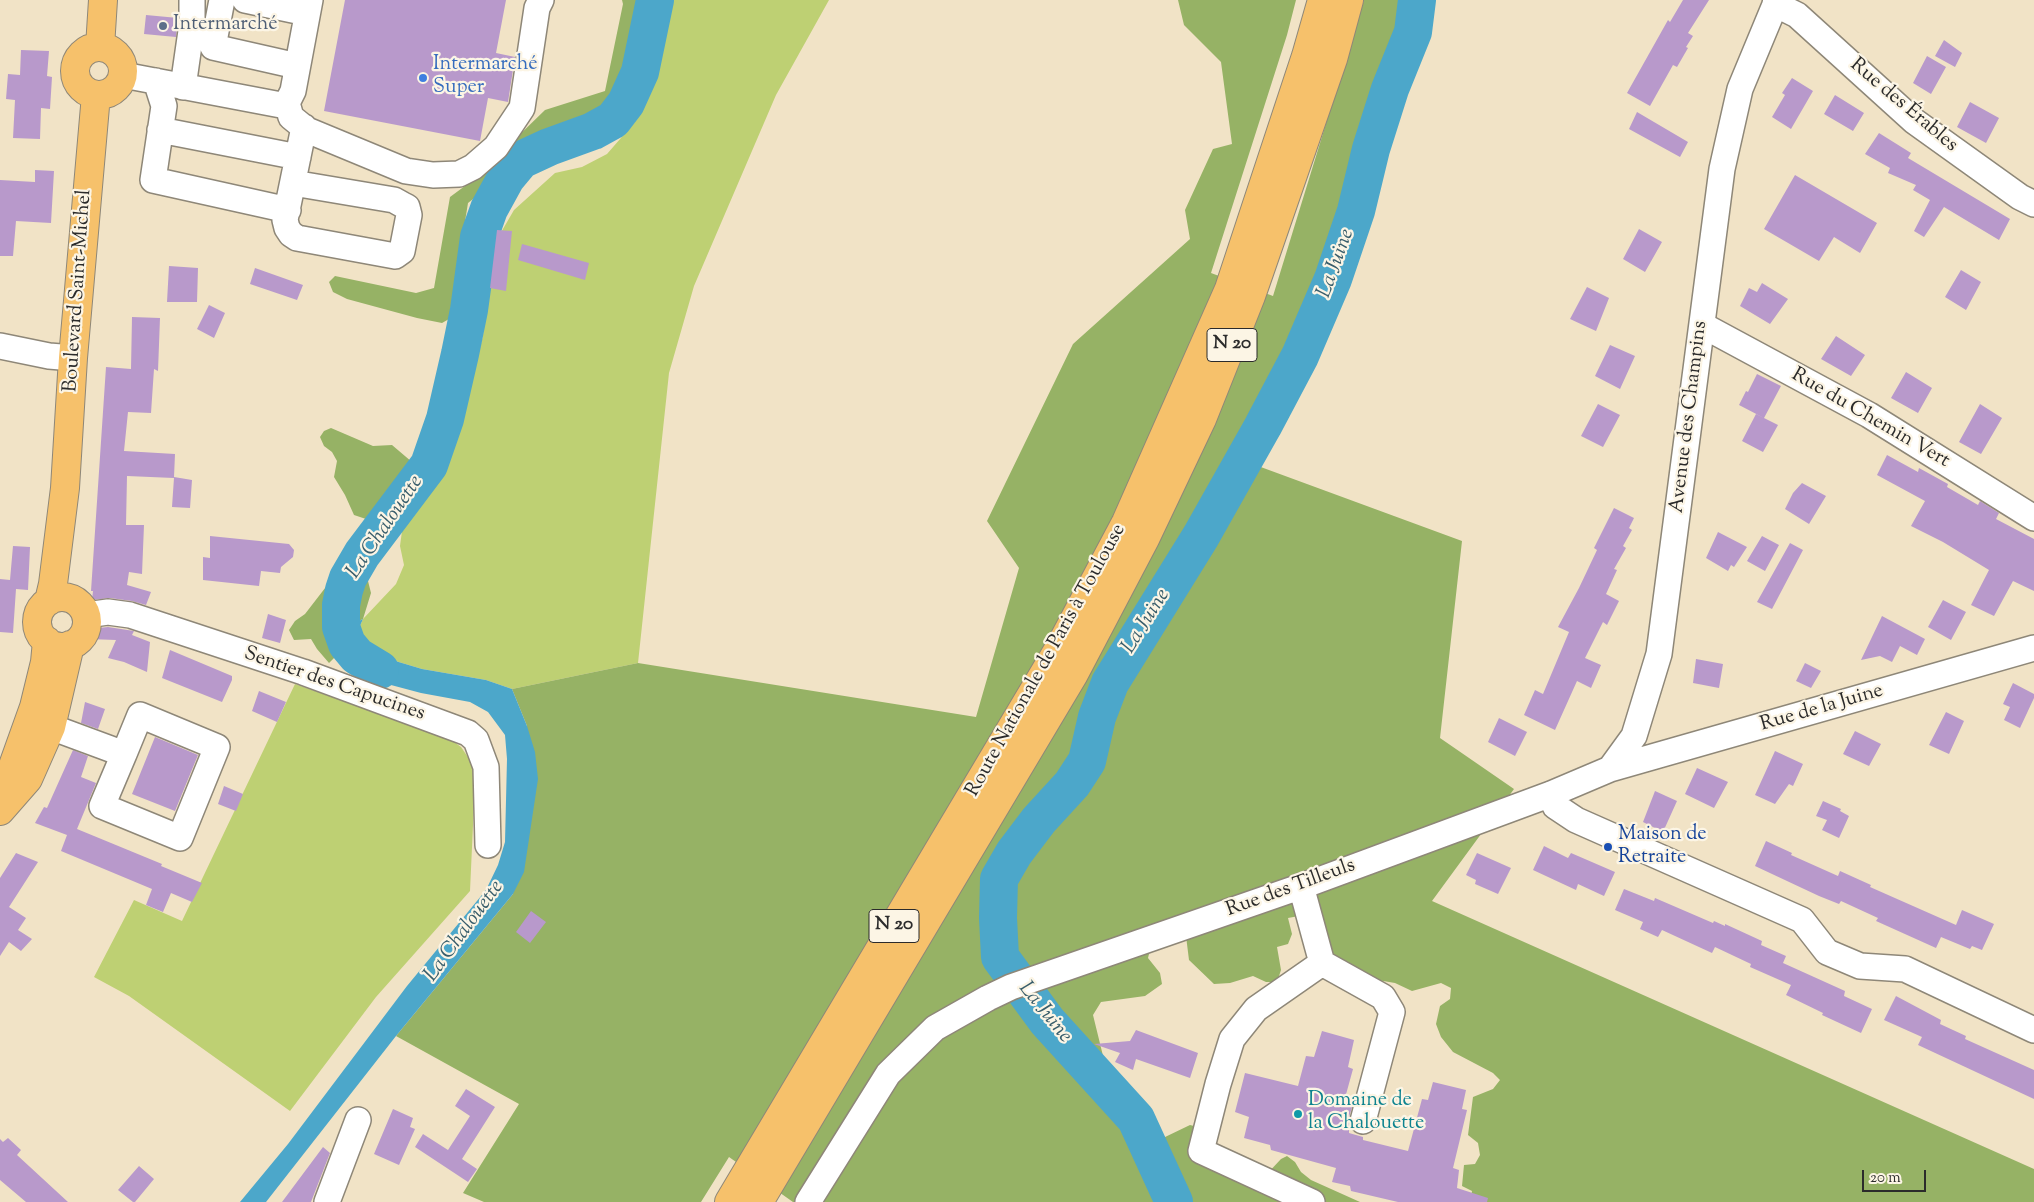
<!DOCTYPE html>
<meta charset="utf-8">
<style>
body{margin:0}
#map{position:relative;width:2034px;height:1202px;overflow:hidden;background:#f1e3c6;font-family:"Sorts Mill Goudy",serif}
canvas{display:block}
.scale{position:absolute;left:1862px;top:1170px;width:64px;height:22px;box-sizing:border-box;border:2px solid #2b2b2b;border-top:0;padding-left:6px;font-size:15px;line-height:18px;white-space:nowrap;color:#2b2b2b;-webkit-text-stroke:4px #fcf5e5;paint-order:stroke}
</style>
<div id="map">
<canvas width="2034" height="1202"></canvas>
<div class="scale">20 m</div>
</div>
<script>
const g = document.querySelector('canvas').getContext('2d');
g.lineJoin = 'round';
function fill(path, color) { g.fillStyle = color; g.fill(path, 'evenodd'); }
const shape = rows => new Path2D(rows.map(r => 'M' + r).join(''));
function strokePath(path, color, width, dash) { g.strokeStyle = color; g.lineWidth = width; g.lineCap = dash ? 'butt' : 'round'; g.setLineDash(dash || []); g.stroke(path); }
function label(font, color, halo, rows, align = 'center') {
  g.font = font + ' "Sorts Mill Goudy",serif'; g.lineWidth = 4.5; g.setLineDash([]); g.textBaseline = 'middle'; g.strokeStyle = halo; g.fillStyle = color; for (const [text, x, y, turn = 0] of rows) {
    g.save(); g.translate(x, y); g.rotate((+turn || 0) * Math.PI / 180); g.textAlign = isNaN(turn) ? turn : align; if (halo) g.strokeText(text, 0, 0); g.fillText(text, 0, 0); g.restore();
  }
}
fill(shape([
 [670,0,829,0,776,95,694,286,669,373,638,663,512,689,486,680,422,669,382,657,362,645,359,636,359,628,363,619,396,584,404,565,400,546,402,531,447,465,483,336,489,253,514,210,555,173,582,167,607,154,634,123,647,100,665,15],
 [295,684,450,739,461,747,472,763,475,781,470,891,376,997,290,1111,129,996,94,977,134,900,182,921]
]), '#bed073');
fill(shape([
 [622,0,646,0,636,46,618,104,600,121,574,131,510,162,491,185,468,203,449,319,442,323,417,318,347,299,333,292,329,282,335,276,416,293,434,288,450,197,473,180,545,110,605,91,623,4],
 [1178,0,1296,0,1287,35,1211,273,1273,296,1364,0,1431,0,1421,47,1329,316,1258,466,1462,541,1440,738,1514,789,1432,901,2034,1169,2034,1202,1470,1202,1472,1191,1462,1186,1464,1165,1475,1164,1480,1155,1478,1143,1468,1135,1473,1097,1493,1089,1500,1080,1493,1073,1453,1052,1441,1037,1436,1024,1440,1006,1450,999,1451,988,1441,983,1412,991,1395,983,1348,975,1328,947,1321,912,1288,918,1292,934,1288,944,1277,947,1281,970,1277,982,1266,982,1253,976,1230,983,1214,984,1189,960,1186,936,1151,946,1148,958,1160,973,1162,984,1145,996,1101,1002,1093,1015,1105,1064,1125,1098,1163,1138,1190,1125,1202,1128,1215,1139,1220,1153,1266,1175,1281,1159,1287,1156,1295,1162,1301,1172,1311,1180,1360,1202,793,1202,729,1157,701,1202,484,1202,463,1193,519,1104,396,1036,513,894,527,726,512,689,638,663,976,717,1019,568,987,521,1073,344,1190,239,1185,210,1213,149,1232,144,1221,62,1184,25],
 [331,428,373,446,392,445,412,462,410,485,373,518,366,519,354,515,345,495,334,477,337,461,332,452,324,446,320,437,324,431],
 [356,555,359,555,365,569,371,593,363,619,352,624,338,643,335,657,329,663,317,649,311,639,294,640,289,630,295,621,305,614,349,557]
]), '#96b265');
fill(shape([
 [363,619,359,628,359,636,362,645,382,657,422,669,486,680,512,689,527,726,535,752,538,779,524,872,513,894,396,1036,266,1202,240,1202,288,1144,407,986,486,890,498,865,505,842,507,759,505,735,488,712,470,702,421,693,376,681,335,657,338,643,352,624]
]), '#4ca7ca');
strokePath(shape([
 [380,670,357,656,347,644,341,627,341,605,344,590,348,578,362,554,429,465,445,419,460,354,469,310,479,237,489,209,506,178,521,160,549,147,593,131,613,120,626,103,640,72,655,0],
 [1174,1202,1136,1119,1047,1021,1000,957,998,918,999,879,1014,853,1039,820,1072,784,1087,761,1097,717,1110,683,1201,536,1263,426,1300,356,1333,279,1356,211,1371,149,1390,89,1413,32,1417,0]
]), '#4ca7ca', 38);
fill(shape([
 [345,0,506,0,496,53,515,57,508,102,488,98,480,141,324,111],
 [1683,0,1709,0,1688,33,1693,36,1686,47,1688,48,1677,67,1673,65,1650,106,1627,93,1668,20,1670,22],
 [146,15,178,18,176,37,144,34],
 [1944,40,1962,53,1955,67,1935,56],
 [21,50,49,51,47,76,52,77,50,109,41,108,40,139,13,138,15,100,6,99,8,74,20,75],
 [1927,56,1946,67,1931,94,1913,83],
 [1792,78,1813,91,1791,129,1772,117,1785,95,1782,93],
 [1835,95,1864,113,1853,131,1824,114],
 [1970,102,1999,118,1986,143,1957,127],
 [1637,112,1688,142,1680,157,1629,129],
 [1879,133,1911,153,1908,158,2010,219,1999,240,1944,207,1924,237,1914,231,1930,200,1913,190,1916,185,1888,173,1890,168,1865,154],
 [35,170,54,171,51,223,16,221,13,256,0,256,0,180,35,182],
 [1795,175,1877,223,1860,253,1834,237,1819,261,1764,229],
 [1639,229,1662,242,1645,272,1623,259],
 [497,230,512,231,506,291,490,288],
 [522,244,589,263,585,280,518,260],
 [169,266,198,268,197,302,167,302],
 [255,268,303,285,297,300,250,284],
 [1961,270,1981,282,1966,310,1945,297],
 [1762,283,1788,299,1770,324,1740,306,1749,288,1757,292],
 [1587,287,1609,298,1596,331,1570,319],
 [209,305,225,313,214,338,197,329],
 [132,317,160,318,158,371,154,369,151,413,128,412,124,451,175,454,174,477,192,480,190,508,172,507,174,478,127,476,126,525,144,525,142,574,129,572,127,585,151,592,146,605,132,601,110,598,92,600,93,591,91,591,106,367,131,369],
 [1836,336,1865,355,1851,376,1821,359],
 [1610,345,1635,356,1620,389,1595,376],
 [1906,372,1932,388,1918,413,1891,398],
 [1757,374,1781,386,1764,418,1739,405,1746,391,1748,392],
 [1598,404,1620,415,1603,447,1581,436],
 [1980,404,2002,418,1981,454,1959,442],
 [1756,414,1778,425,1763,452,1742,441],
 [1887,455,1918,472,1919,468,1948,484,1947,487,1978,505,1980,501,1999,513,1996,519,2034,539,2034,591,2013,581,1994,616,1971,605,1989,570,1943,542,1911,526,1925,501,1877,475],
 [1802,483,1826,496,1809,524,1785,509,1793,493],
 [1614,508,1634,518,1629,528,1632,530,1623,546,1626,548,1614,569,1617,570,1606,594,1619,601,1607,625,1603,622,1585,658,1601,665,1591,688,1577,681,1555,730,1524,715,1535,690,1543,694,1569,632,1558,627,1579,588,1597,550,1594,548],
 [1718,532,1747,547,1734,567,1731,565,1728,571,1706,558],
 [210,536,289,544,294,550,293,557,281,567,280,573,261,571,259,586,203,580,203,557,210,558],
 [1762,536,1779,545,1765,571,1747,561],
 [1790,543,1803,550,1772,609,1757,602],
 [13,546,30,547,28,590,16,589,13,633,0,632,0,579,10,580],
 [1943,600,1966,612,1951,640,1928,627],
 [268,614,286,620,280,643,262,638],
 [1882,616,1925,639,1917,655,1900,646,1892,662,1880,656,1861,660],
 [108,627,134,631,132,635,150,642,147,672,124,662,108,658,116,640,88,639,89,629],
 [170,650,232,676,232,680,222,702,162,678],
 [1696,659,1723,664,1719,688,1693,683],
 [1805,663,1821,671,1811,688,1796,681],
 [2013,683,2034,694,2034,698,2020,728,2004,720,2010,707,2003,704],
 [259,691,286,702,277,722,252,711],
 [85,702,105,709,98,729,81,723],
 [1946,712,1964,721,1949,754,1929,745],
 [1499,718,1527,732,1515,756,1488,742],
 [1855,731,1881,744,1869,766,1843,754],
 [155,737,198,755,175,811,132,794],
 [73,750,88,756,81,777,96,783,77,829,162,864,161,866,202,883,192,902,171,893,163,912,146,905,152,889,61,851,67,835,35,823,44,807,47,808],
 [1775,751,1803,764,1793,786,1789,784,1775,804,1755,795],
 [1697,768,1728,782,1714,808,1685,794],
 [224,786,243,794,236,811,218,804],
 [1655,791,1677,801,1663,832,1643,822],
 [1823,801,1841,809,1840,811,1849,816,1839,838,1822,830,1827,820,1816,816],
 [1766,841,1792,853,1791,855,1838,876,1840,871,1871,885,1870,887,1956,925,1962,910,1994,924,1982,950,1972,946,1970,949,1941,937,1936,948,1876,921,1878,918,1841,901,1839,904,1819,896,1755,866],
 [1544,846,1568,858,1571,853,1615,872,1604,896,1578,884,1576,890,1533,870],
 [16,853,38,862,9,907,26,918,18,930,32,939,21,951,9,942,0,956,0,878],
 [1477,853,1511,868,1498,894,1475,884,1476,880,1466,875],
 [1624,889,1654,901,1655,898,1713,923,1714,921,1725,926,1725,924,1762,941,1761,945,1786,956,1783,963,1845,991,1844,996,1872,1009,1861,1033,1822,1015,1823,1013,1786,995,1791,985,1750,967,1751,964,1715,947,1712,953,1662,930,1658,937,1640,929,1643,922,1615,910],
 [531,911,546,922,530,943,516,932],
 [1896,996,1941,1020,1940,1024,1966,1036,1965,1039,2034,1070,2034,1099,1918,1045,1922,1037,1884,1020],
 [1136,1030,1198,1053,1190,1078,1136,1059,1133,1070,1115,1062,1120,1053,1094,1044,1130,1041],
 [1322,1031,1354,1040,1348,1067,1353,1069,1345,1098,1354,1101,1349,1117,1349,1133,1363,1137,1363,1140,1408,1151,1422,1099,1428,1100,1433,1082,1466,1090,1462,1109,1467,1110,1453,1168,1459,1170,1457,1188,1488,1198,1487,1202,1398,1202,1351,1191,1350,1186,1332,1182,1336,1168,1271,1150,1270,1145,1244,1138,1249,1117,1235,1112,1245,1073,1298,1086,1306,1056,1314,1057],
 [466,1089,495,1107,462,1159,477,1169,468,1182,415,1147,423,1134,448,1150,470,1116,455,1106],
 [393,1109,413,1118,410,1127,415,1129,399,1165,374,1154],
 [8,1138,21,1150,17,1155,68,1202,26,1202,0,1180,0,1139,3,1142],
 [323,1147,330,1153,311,1202,282,1202],
 [139,1166,154,1179,135,1202,133,1202,118,1190]
]), '#b899cb');
const minor = shape([
 [222,0,213,47,297,66],
 [245,0,307,13],
 [1775,4,1797,15,1914,121,2020,197,2034,204],
 [123,75,281,105,287,103,293,91,310,0],
 [156,81,164,106,153,180,288,210],
 [183,87,192,24,192,0],
 [287,103,291,117,307,130,406,171,433,175,459,174,473,167,496,147,522,108,537,8,541,0],
 [160,130,298,157],
 [293,183,394,200,403,205,407,207,409,215,402,251,395,256,297,238,291,234,287,228,285,220,304,127],
 [1702,325,1869,415,2034,518],
 [0,346,49,356,73,358],
 [86,615,108,612,130,615,303,672,468,733,476,740,486,767,488,845],
 [51,727,124,754,102,806,180,838,217,747,140,715,124,754],
 [1610,769,2034,648],
 [1551,794,1555,806,1576,820,1802,920,1827,952,1860,966,1905,969,2034,1030],
 [1301,886,1322,963,1256,1009,1232,1039,1218,1084,1201,1151,1312,1202],
 [1322,963,1383,997,1392,1012,1363,1121],
 [327,1202,358,1120],
 [808,1202,888,1074,935,1028,988,998,1011,987,1308,884,1551,794,1610,769,1634,736,1659,654,1722,169,1740,89,1777,0]
]);
const major = shape([
 '75 71a24 24 0 1 1 48 0a24 24 0 1 1-48 0Z',
 [100,47,103,0],
 '37 622a25 25 0 1 1 50 0a25 25 0 1 1-50 0Z',
 [49,601,53,584,65,488,73,358,96,95],
 [5,788,34,707,45,662,47,641],
 [0,811,28,779,51,727,70,645],
 [729,1202,1058,650,1126,522,1229,289,1306,56,1322,0],
 [759,1202,1074,674,1145,539,1202,419,1251,296,1333,59,1349,0]
]);
strokePath(minor, '#8e8778', 28);
strokePath(major, '#8e8778', 30);
strokePath(minor, '#fff', 25);
strokePath(major, '#f6c16b', 28);
for (const [x, y, r, color] of [
 [163,26,5,"#5c6f8a"],
 [423,78,5,"#3f7fe0"],
 [1608,847,5,"#1a4fb4"],
 [1298,1114,5,"#0f9aa8"]
]) { const dot = new Path2D(); dot.arc(x, y, r, 0, 2 * Math.PI); g.fillStyle = color; g.fill(dot); strokePath(dot, '#fcf5e5', 2); }
for (const [x, y, w] of [
 [1232,345,50],
 [894,926,50]
]) { const box = new Path2D(); box.roundRect(x - w / 2, y - 16.5, w, 33, 4); g.fillStyle = '#fcf5e5'; g.fill(box); strokePath(box, '#2b2b2b', 1); }
label('bold 19px', '#2b2b2b', null, [
 ["N 20",1232,345],
 ["N 20",894,926]
]);
label('20px', '#4e5e75', '#fcf5e5', [
 ["Intermarché",173,26]
], 'left');
label('20px', '#366cbe', '#fcf5e5', [
 ["Intermarché",433,66],
 ["Super",433,89]
], 'left');
label('20px', '#2b2b2b', '#fcf5e5', [
 ["Rue des Érables",1903,106,40],
 ["Boulevard Saint-Michel",79,291,-86],
 ["Avenue des Champins",1690,417,-83],
 ["Rue du Chemin Vert",1870,419,30],
 ["Route Nationale de Paris à Toulouse",1047,661,-61],
 ["Sentier des Capucines",334,685,19],
 ["Rue de la Juine",1822,709,-16],
 ["Rue des Tilleuls",1291,889,-20]
]);
label('20px', '#164399', '#fcf5e5', [
 ["Maison de",1618,836],
 ["Retraite",1618,859]
], 'left');
label('20px', '#0d838f', '#fcf5e5', [
 ["Domaine de",1308,1102],
 ["la Chalouette",1308,1125]
], 'left');
label('italic 21px', '#385d6b', '#fcf5e5', [
 ["La Juine",1337,264,-70],
 ["La Chalouette",386,528,-56],
 ["La Juine",1147,622,-58],
 ["La Chalouette",465,932,-54],
 ["La Juine",1044,1013,51]
]);
</script>
